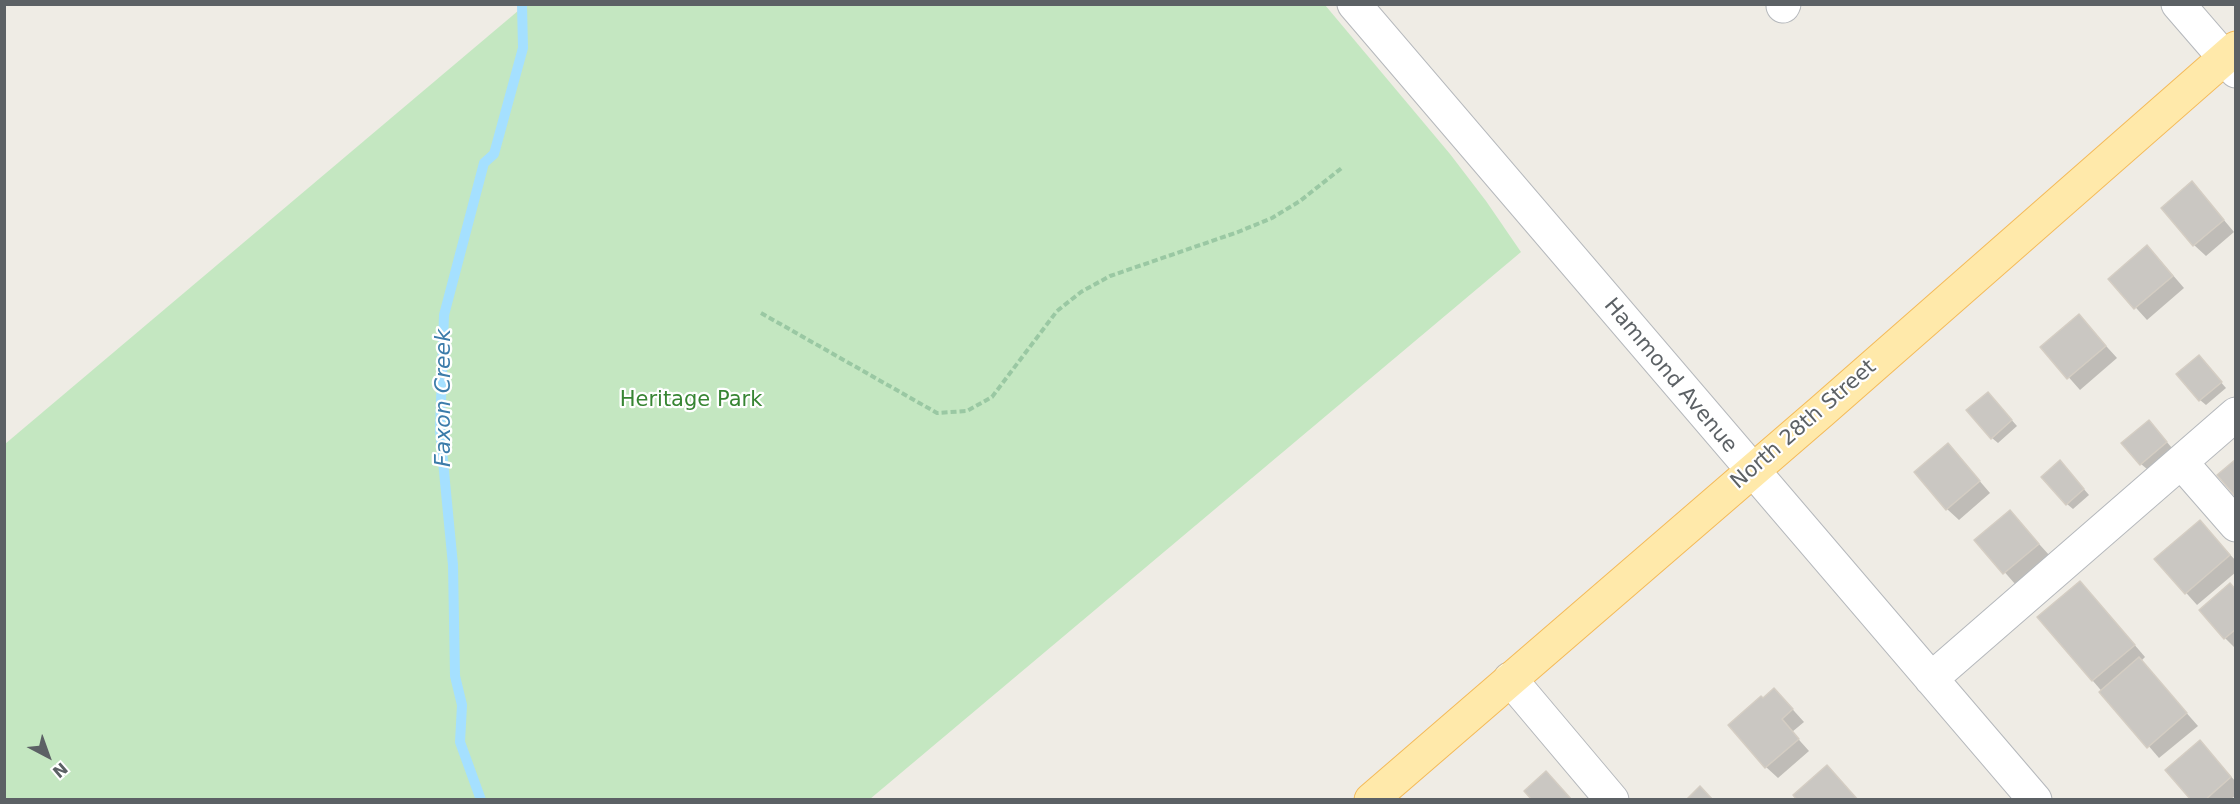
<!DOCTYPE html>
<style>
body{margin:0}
#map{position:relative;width:2240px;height:804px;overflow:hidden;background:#efece5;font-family:"DejaVu Sans",sans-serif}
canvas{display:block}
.frame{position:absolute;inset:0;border:6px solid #5c6165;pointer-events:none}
.north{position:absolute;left:18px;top:726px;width:60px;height:60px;-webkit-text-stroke:4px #fff;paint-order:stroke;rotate:139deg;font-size:16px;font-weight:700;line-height:24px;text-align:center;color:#5c6165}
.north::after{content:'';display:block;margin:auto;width:21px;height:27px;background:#5c6165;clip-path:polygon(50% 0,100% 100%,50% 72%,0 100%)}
</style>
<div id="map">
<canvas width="2240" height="804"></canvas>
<div class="frame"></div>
<div class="north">N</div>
</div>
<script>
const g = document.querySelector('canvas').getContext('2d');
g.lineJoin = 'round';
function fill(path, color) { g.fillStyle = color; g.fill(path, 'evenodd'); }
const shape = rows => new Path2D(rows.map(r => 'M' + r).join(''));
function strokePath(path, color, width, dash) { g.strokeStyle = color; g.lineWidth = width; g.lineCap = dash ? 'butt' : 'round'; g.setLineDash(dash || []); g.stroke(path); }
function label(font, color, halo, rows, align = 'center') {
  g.font = font + ' "DejaVu Sans",sans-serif'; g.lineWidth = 4.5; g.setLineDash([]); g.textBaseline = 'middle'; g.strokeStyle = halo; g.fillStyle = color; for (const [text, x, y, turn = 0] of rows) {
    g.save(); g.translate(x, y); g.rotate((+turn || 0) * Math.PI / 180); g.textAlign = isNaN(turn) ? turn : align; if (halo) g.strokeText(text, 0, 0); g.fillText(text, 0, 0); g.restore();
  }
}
fill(shape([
 [525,5,1325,5,1450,154,1486,201,1521,252,870,799,5,799,5,444]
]), '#c4e7c1');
fill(shape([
 [2203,195,2234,232,2206,256,2194,245],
 [2159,259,2184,288,2147,320,2110,279],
 [2079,316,2117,358,2080,390,2042,347],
 [2204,363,2226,388,2206,405,2200,400],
 [1993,399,2017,426,1998,443,1992,438],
 [2154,427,2172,448,2147,469,2141,464],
 [1959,457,1990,493,1959,520,1947,509],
 [2066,468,2089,495,2073,509,2067,504],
 [2010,512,2050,556,2016,585,1977,541],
 [2200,522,2236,561,2236,572,2197,605,2156,559],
 [2236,591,2236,649,2225,638],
 [2091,594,2145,657,2141,661,2198,726,2159,758,2039,618],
 [1786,702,1804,722,1792,732,1809,751,1778,778,1766,767],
 [2200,742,2236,782,2236,795,2230,800,2193,800]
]), '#0003');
strokePath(shape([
 [481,800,460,742,462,705,455,676,453,565,440,430,444,315,484,163,494,154,523,48,522,4]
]), '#a5e0ff', 10);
const building = shape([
 [2192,181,2224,220,2193,246,2161,208,2192,181],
 [2147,245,2173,276,2134,309,2108,279,2147,245],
 [2079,314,2106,346,2067,379,2040,347,2079,314],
 [2199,355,2222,382,2199,401,2176,374,2199,355],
 [1988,392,2012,420,1991,439,1966,410,1988,392],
 [2149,420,2167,442,2140,465,2121,443,2149,420],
 [1948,443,1980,481,1946,510,1914,472,1948,443],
 [2236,459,2236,497,2217,475,2236,459],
 [2060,460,2084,489,2066,505,2041,477,2060,460],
 [2010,510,2039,544,2003,574,1974,540,2010,510],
 [2200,520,2230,555,2185,594,2154,559,2200,520],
 [2080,581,2135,645,2092,681,2037,617,2080,581],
 [2230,583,2236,590,2236,629,2224,639,2199,610,2230,583],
 [2139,657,2187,713,2147,748,2099,692,2139,657],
 [1774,688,1793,709,1782,719,1799,739,1765,768,1728,725,1761,696,1763,698,1774,688],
 [2200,740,2231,777,2205,800,2191,800,2165,770,2200,740],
 [1827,765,1858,800,1797,800,1793,795,1827,765],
 [1546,771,1572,800,1532,800,1524,791,1546,771],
 [1700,786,1713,800,1686,800,1700,786]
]);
fill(building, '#cac7c2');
strokePath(building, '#d4cdc3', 1.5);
const minor = shape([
 [1354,4,2035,800],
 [2178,4,2236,71],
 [1783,6,1784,4],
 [2181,462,2236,525],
 [1510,679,1612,800],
 [1931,679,2236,414]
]);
const major = shape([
 [1371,800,1822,411,2236,48]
]);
strokePath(minor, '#b5b8bc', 35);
strokePath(major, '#f4ba59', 35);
strokePath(shape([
 [761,313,937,413,967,411,992,397,1057,311,1081,292,1110,276,1238,232,1272,218,1300,201,1343,167]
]), '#9ac8a3', 4, [6, 3]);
strokePath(minor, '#fff', 33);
strokePath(major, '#ffe9aa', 33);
label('21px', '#5c6165', '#fff', [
 ["Hammond Avenue",1670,376,50],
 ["North 28th Street",1804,425,-41]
]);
label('21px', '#378533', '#fff', [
 ["Heritage Park",691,401]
]);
label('italic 22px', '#3c7caa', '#fff', [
 ["Faxon Creek",444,398,-90]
]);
</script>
